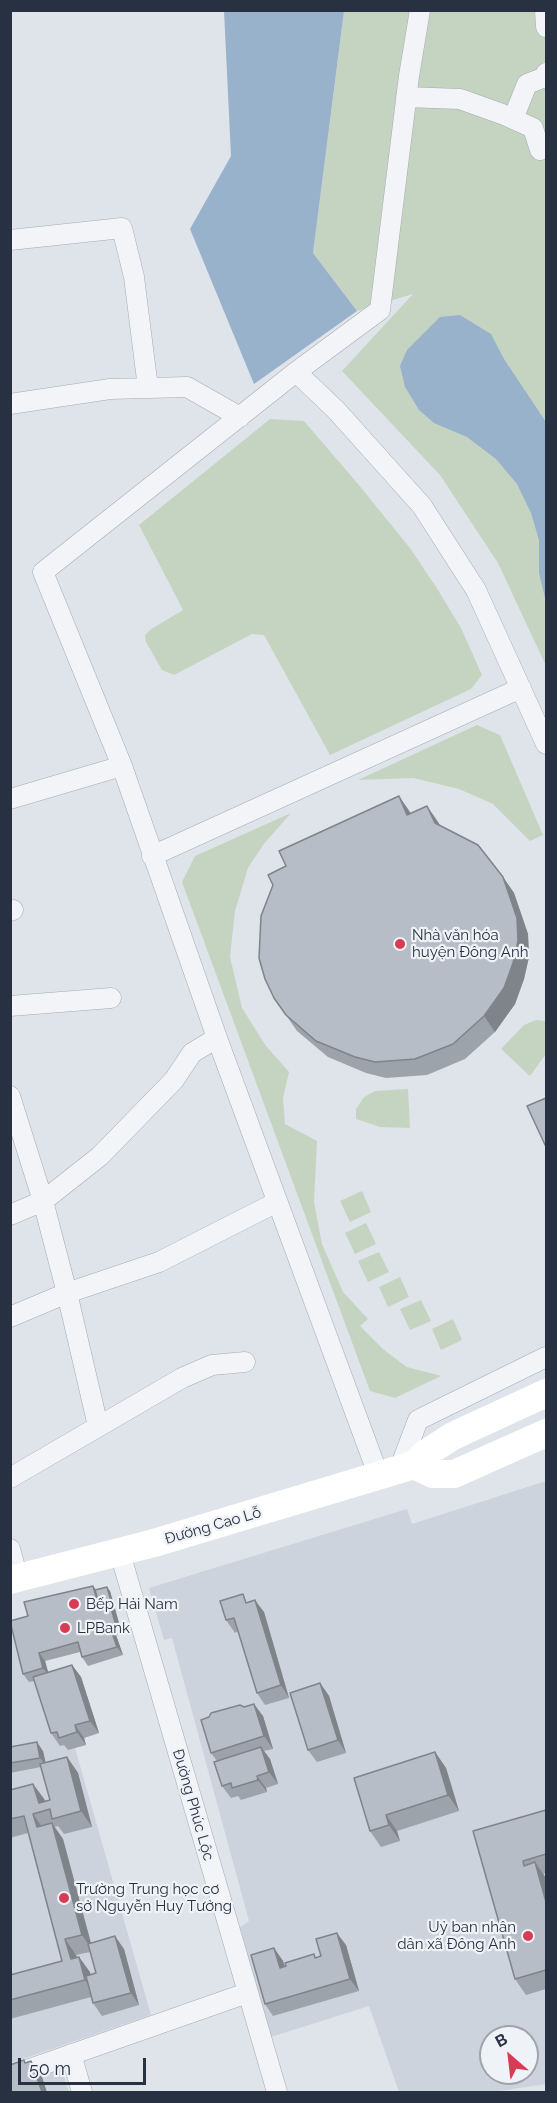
<!DOCTYPE html>
<meta charset="utf-8">
<style>
body{margin:0}
#map{position:relative;width:557px;height:2103px;overflow:hidden;background:#dfe4ea;font-family:Raleway,sans-serif}
canvas{display:block}
.frame{position:absolute;inset:0;border:12px solid #273142;pointer-events:none}
.north{position:absolute;left:479px;top:2025px;width:60px;height:60px;box-sizing:border-box;background:#eff2f7;border:2px solid #9fa5af;border-radius:50%;rotate:332deg;font-size:16px;font-weight:700;line-height:24px;text-align:center;color:#273142}
.north::after{content:'';display:block;margin:auto;width:21px;height:27px;background:#d73c55;clip-path:polygon(50% 0,100% 100%,50% 72%,0 100%)}
.scale{position:absolute;left:18px;top:2058px;width:128px;height:27px;box-sizing:border-box;border:3px solid #273142;border-top:0;padding-left:8px;font-size:18px;line-height:21px;white-space:nowrap;color:#273142;-webkit-text-stroke:4px #eff2f7;paint-order:stroke}
</style>
<div id="map">
<canvas width="557" height="2103"></canvas>
<div class="frame"></div>
<div class="north">B</div>
<div class="scale">50 m</div>
</div>
<script>
const g = document.querySelector('canvas').getContext('2d');
g.lineJoin = 'round';
function fill(path, color) { g.fillStyle = color; g.fill(path, 'evenodd'); }
const shape = rows => new Path2D(rows.map(r => 'M' + r).join(''));
function strokePath(path, color, width, dash) { g.strokeStyle = color; g.lineWidth = width; g.lineCap = dash ? 'butt' : 'round'; g.setLineDash(dash || []); g.stroke(path); }
function label(font, color, halo, rows, align = 'center') {
  g.font = font + ' Raleway,sans-serif'; g.lineWidth = 4.5; g.setLineDash([]); g.textBaseline = 'middle'; g.strokeStyle = halo; g.fillStyle = color; for (const [text, x, y, turn = 0] of rows) {
    g.save(); g.translate(x, y); g.rotate((+turn || 0) * Math.PI / 180); g.textAlign = isNaN(turn) ? turn : align; if (halo) g.strokeText(text, 0, 0); g.fillText(text, 0, 0); g.restore();
  }
}
fill(shape([
 [546,1481,546,2084,493,2092,399,2092,369,2006,271,2037,240,1927,249,1921,172,1638,164,1640,149,1588,407,1509,412,1524],
 [491,2037,527,2037,527,2073,491,2073],
 [34,1624,53,1686,81,1677,99,1733,84,1738,86,1745,75,1748,151,2015,11,2063,11,1631],
 [60,2064,69,2092,11,2092]
]), '#cdd3dc');
fill(shape([
 [344,11,546,11,546,666,498,563,440,475,342,371,413,294,357,311,313,253],
 [270,419,304,421,358,484,410,548,438,590,461,628,482,675,471,689,330,755,264,635,252,634,174,675,162,670,146,642,145,635,150,630,183,610,139,525],
 [477,725,500,735,543,835,530,841,493,804,459,789,413,778,358,780],
 [291,813,263,845,248,868,235,911,230,957,242,1008,266,1046,289,1072,283,1098,285,1124,317,1141,314,1202,322,1244,343,1292,368,1319,360,1326,384,1350,407,1367,441,1376,395,1398,370,1391,182,882,195,856],
 [536,1020,546,1021,546,1054,530,1076,501,1049,524,1025],
 [408,1089,410,1128,380,1127,356,1119,356,1109,364,1097,375,1091],
 [362,1191,371,1212,350,1222,340,1201],
 [366,1223,376,1244,355,1254,345,1233],
 [379,1252,389,1272,368,1282,358,1261],
 [400,1277,409,1297,388,1307,379,1287],
 [421,1300,431,1321,410,1330,400,1309],
 [453,1319,462,1340,441,1350,432,1329]
]), '#c5d4c0');
fill(shape([
 [224,11,344,11,313,253,357,311,254,384,190,229,231,156],
 [460,315,491,334,504,359,546,422,546,602,539,573,539,540,531,513,517,484,496,459,467,437,434,423,419,410,405,387,400,366,407,350,440,317]
]), '#98b2cc');
const street = shape([
 [545,10,546,27],
 [406,97,460,99,502,114,533,128,540,150],
 [513,119,527,84,545,77,546,73],
 [10,240,122,228,134,277,148,388],
 [296,372,336,410,422,506,476,590,546,744],
 [10,404,110,389,187,387,240,417],
 [10,799,122,766],
 [152,856,521,688],
 [10,911,13,910],
 [10,1006,111,998],
 [217,1038,122,766,43,572,296,372,380,310,409,76,420,10],
 [10,1096,43,1201,67,1293,10,1317],
 [10,1215,43,1201,100,1156,174,1080,192,1053,217,1038,379,1477],
 [98,1426,67,1293,159,1262,277,1202],
 [399,1470,418,1420,546,1357],
 [10,1478,182,1378,212,1365,245,1362],
 [10,1549,18,1578],
 [120,1553,277,2092],
 [71,2054,82,2092],
 [10,2076,247,1993]
]);
strokePath(street, '#a4abb4', 21);
strokePath(street, '#f2f4f8', 20);
strokePath(shape([
 [414,1465,433,1474,454,1474,546,1433],
 [10,1580,154,1543,414,1465,425,1454,453,1436,546,1393]
]), '#fff', 28);
fill(shape([
 [427,806,440,825,503,877,514,893,528,934,529,957,524,979,515,1004,495,1032,465,1059,427,1075,386,1078,366,1073,328,1057,297,1031,274,998,411,813],
 [93,1586,95,1590,110,1591,122,1634,116,1635,123,1655,88,1666,82,1657,80,1652,45,1661,48,1672,72,1665,81,1677,99,1733,84,1738,86,1745,68,1750,64,1745,60,1746,51,1733,35,1681,29,1682,23,1674,28,1616],
 [249,1602,264,1612,289,1698,265,1705,257,1693,238,1631,235,1633,226,1620],
 [320,1683,329,1696,346,1753,317,1762,308,1750],
 [244,1707,263,1716,273,1749,264,1751,270,1759,278,1784,266,1788,267,1792,241,1800,238,1796,231,1798,222,1786,217,1761,211,1753],
 [10,1747,43,1751,46,1763,67,1757,78,1773,92,1827,64,1834,58,1826,54,1827,63,1839,91,1943,124,1949,139,2005,102,2016,93,2003,91,1997,10,2019,10,1975,62,1961,28,1833,10,1838,10,1790,33,1784,45,1802,50,1800,41,1767,10,1773],
 [90,1952,96,1973,91,1975,79,1957,77,1957,76,1955],
 [435,1752,446,1768,459,1811,397,1831,400,1841,381,1847,370,1831],
 [546,1810,546,1873,543,1874,546,1879,546,1989,526,1995,515,1979,473,1831],
 [346,1945,359,1991,273,2016,265,2004,274,1948,283,1961,284,1966,321,1956]
]), '#9da3ab');
fill(shape([
 [399,796,410,812,418,831,407,815],
 [427,806,438,822,446,839,435,823],
 [503,877,514,893,528,934,529,957,524,979,515,1004,495,1032,484,1016],
 [93,1586,99,1594,104,1615,100,1611],
 [107,1587,110,1591,122,1634,116,1626,111,1608],
 [255,1600,264,1612,289,1698,281,1685],
 [110,1627,116,1635,123,1655,117,1647],
 [39,1653,45,1661,49,1676,43,1668],
 [72,1665,81,1677,99,1733,90,1721],
 [320,1683,329,1696,346,1753,338,1740],
 [254,1704,263,1716,273,1749,264,1736],
 [75,1725,84,1738,86,1745,77,1732],
 [37,1742,43,1751,46,1766,40,1758],
 [261,1747,270,1759,278,1784,269,1772],
 [435,1752,446,1768,459,1811,448,1795],
 [67,1757,78,1773,92,1827,81,1811],
 [257,1776,266,1788,267,1792,258,1780],
 [33,1784,45,1800,47,1810,39,1803],
 [33,1814,44,1830,37,1827],
 [386,1815,397,1831,400,1841,389,1825],
 [52,1823,63,1839,93,1951,82,1935],
 [535,1862,546,1878,546,1902],
 [337,1933,346,1945,359,1991,350,1979],
 [115,1936,124,1949,139,2005,131,1993],
 [65,1939,76,1955,82,1975,71,1959],
 [274,1948,283,1961,289,1980,280,1968],
 [79,1957,90,1972,96,1995,85,1980],
 [31,2061,42,2077,47,2092,42,2092]
]), '#7f848b');
const building = shape([
 [399,796,407,815,427,806,435,823,478,845,503,877,517,918,518,941,513,963,504,988,484,1016,453,1044,415,1059,375,1062,355,1057,316,1041,286,1015,274,998,265,979,259,958,261,916,273,885,268,875,286,866,279,851,399,796],
 [546,1098,546,1147,527,1106,546,1098],
 [93,1586,100,1611,111,1608,116,1626,110,1627,117,1647,82,1657,78,1642,39,1653,43,1668,23,1674,10,1621,28,1616,24,1602,93,1586],
 [107,1587,114,1612,111,1608,101,1610,95,1590,107,1587],
 [243,1594,246,1603,255,1600,281,1685,257,1693,234,1618,226,1620,220,1601,243,1594],
 [72,1665,90,1721,75,1725,77,1732,59,1738,57,1732,51,1733,33,1677,72,1665],
 [320,1683,338,1740,308,1750,290,1693,320,1683],
 [254,1704,264,1736,211,1753,201,1720,209,1717,211,1713,240,1705,244,1707,254,1704],
 [37,1742,40,1758,10,1763,10,1747,37,1742],
 [261,1747,269,1772,257,1776,258,1780,232,1788,231,1783,222,1786,214,1762,261,1747],
 [435,1752,448,1795,386,1815,389,1825,370,1831,354,1778,435,1752],
 [67,1757,81,1811,52,1819,50,1809,33,1814,37,1827,52,1823,82,1935,65,1939,71,1959,79,1957,85,1980,10,2000,10,1975,62,1961,24,1816,10,1819,10,1790,33,1784,39,1803,50,1800,40,1764,67,1757],
 [546,1810,546,1854,523,1861,524,1866,535,1862,546,1902,546,1970,515,1979,473,1831,546,1810],
 [337,1933,350,1979,265,2004,251,1955,274,1948,280,1968,286,1966,285,1963,314,1954,315,1958,321,1956,316,1939,337,1933],
 [115,1936,131,1993,93,2003,86,1976,96,1973,88,1944,115,1936],
 [24,2060,25,2063,31,2061,42,2092,10,2092,10,2065,24,2060]
]);
fill(building, '#b6bdc7');
strokePath(building, '#7f848b', 1.5);
for (const [x, y, r, color] of [
 [400,944,6,"#d73c55"],
 [74,1604,6,"#d73c55"],
 [65,1628,6,"#d73c55"],
 [64,1898,6,"#d73c55"],
 [528,1936,6,"#d73c55"]
]) { const dot = new Path2D(); dot.arc(x, y, r, 0, 2 * Math.PI); g.fillStyle = color; g.fill(dot); strokePath(dot, '#eff2f7', 2); }
label('15px', '#273142', '#eff2f7', [
 ["Nhà văn hóa",412,935],
 ["huyện Đông Anh",412,952],
 ["Bếp Hải Nam",86,1604],
 ["LPBank",77,1628],
 ["Trường Trung học cơ",76,1889],
 ["sở Nguyễn Huy Tưởng",76,1906],
 ["Uỷ ban nhân",516,1927,"right"],
 ["dân xã Đông Anh",516,1944,"right"]
], 'left');
label('15px', '#273142', '#eff2f7', [
 ["Đường Cao Lỗ",213,1526,-16],
 ["Đường Phúc Lộc",193,1805,74]
]);
</script>
